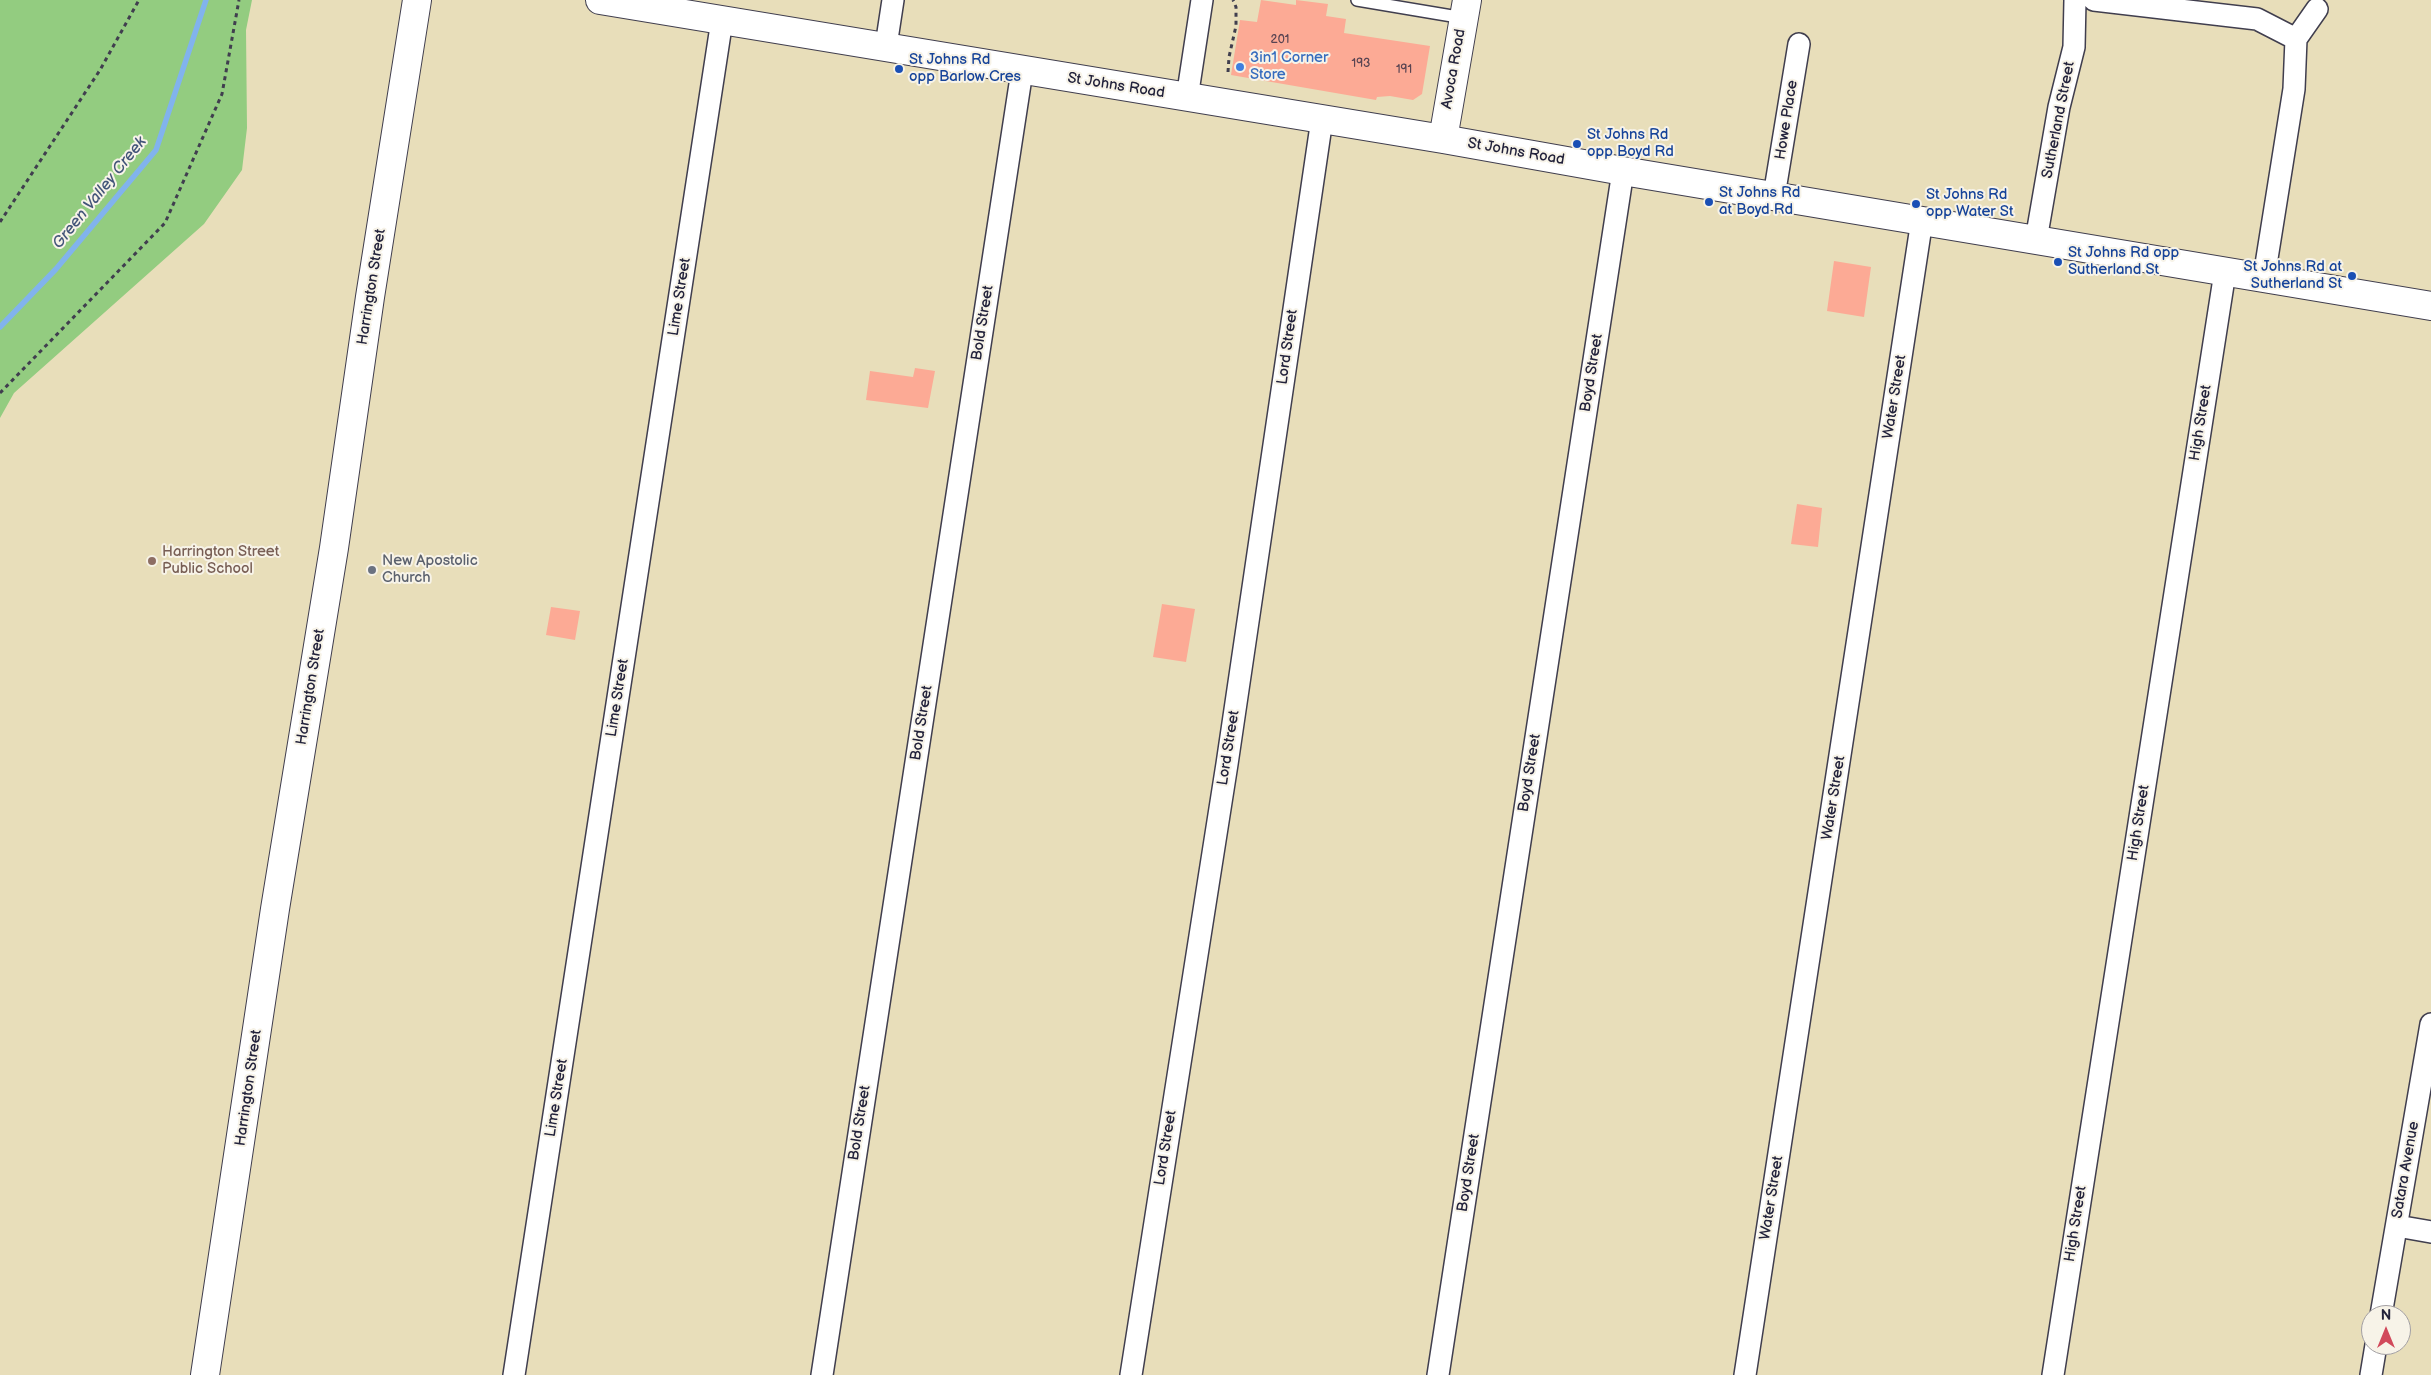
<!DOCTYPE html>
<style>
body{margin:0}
#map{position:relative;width:2431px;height:1375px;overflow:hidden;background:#e8deba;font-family:"Balsamiq Sans",sans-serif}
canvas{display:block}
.north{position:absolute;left:2361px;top:1305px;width:50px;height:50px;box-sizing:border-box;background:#f7f3e8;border:1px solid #a29fa3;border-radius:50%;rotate:0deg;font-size:14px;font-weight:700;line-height:20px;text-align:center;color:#22223b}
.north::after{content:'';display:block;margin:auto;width:18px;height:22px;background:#d1495b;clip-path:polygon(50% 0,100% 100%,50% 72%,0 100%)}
</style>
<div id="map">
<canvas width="2431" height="1375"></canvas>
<div class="north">N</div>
</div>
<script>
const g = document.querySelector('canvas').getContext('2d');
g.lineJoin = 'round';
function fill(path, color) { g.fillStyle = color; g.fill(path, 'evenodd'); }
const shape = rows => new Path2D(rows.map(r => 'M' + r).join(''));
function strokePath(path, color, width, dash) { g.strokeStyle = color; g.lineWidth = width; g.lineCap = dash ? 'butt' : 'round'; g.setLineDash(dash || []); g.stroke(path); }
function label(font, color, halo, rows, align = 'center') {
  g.font = font + ' "Balsamiq Sans",sans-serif'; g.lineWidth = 4; g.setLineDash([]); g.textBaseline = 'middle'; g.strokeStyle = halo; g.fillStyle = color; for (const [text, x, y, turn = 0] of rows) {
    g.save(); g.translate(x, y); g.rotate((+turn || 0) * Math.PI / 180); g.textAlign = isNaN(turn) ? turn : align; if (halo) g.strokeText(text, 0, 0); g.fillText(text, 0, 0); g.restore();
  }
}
fill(shape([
 [0,0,252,0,246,30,247,128,242,170,204,224,14,393,0,418]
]), '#93cc80');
strokePath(shape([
 [0,327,56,269,156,150,206,0]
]), '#81b3ed', 5.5);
fill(shape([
 [1261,0,1296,5,1296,0,1328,4,1326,16,1346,19,1344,33,1430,46,1422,94,1413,100,1390,96,1377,97,1376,100,1231,75,1240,20,1257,22],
 [1834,261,1871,267,1864,317,1827,311],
 [915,368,935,371,928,408,866,400,870,371,913,377],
 [1797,504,1822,508,1818,547,1791,544],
 [1162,604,1195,609,1186,662,1153,657],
 [551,607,580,611,575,640,546,635]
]), '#fcaa95');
const lane = shape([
 [1357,0,1464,18]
]);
const street = shape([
 [2094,0,2257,19,2296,39],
 [886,46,893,0],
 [1187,98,1202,0],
 [1774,196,1799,44],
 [2036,240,2059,107,2074,47,2075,0],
 [2264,277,2294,89,2296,39,2317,9],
 [2397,1226,2431,1232],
 [2381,1315,2431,1024],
 [514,1375,722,20],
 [822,1375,1022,71],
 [1131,1375,1227,764,1322,119],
 [1438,1375,1623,171],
 [1745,1375,1922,220],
 [2053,1375,2225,272],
 [2371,1375,2376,1345]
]);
const secondary = shape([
 [600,0,1443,139,1623,171,2431,306],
 [1443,139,1467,0],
 [205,1375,275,909,334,548,370,297,417,0]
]);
strokePath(lane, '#403e4e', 14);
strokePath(street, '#403e4e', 24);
strokePath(secondary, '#403e4e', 30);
strokePath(shape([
 [1228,72,1229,57,1236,26,1236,7,1233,0],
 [0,222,100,70,139,0],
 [0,393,165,223,222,94,239,0]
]), '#403e4e', 3, [4, 4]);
strokePath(lane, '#fff', 11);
strokePath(street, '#fff', 21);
strokePath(secondary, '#fff', 28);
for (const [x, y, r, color] of [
 [1240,67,5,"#3f7fe0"],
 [899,69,5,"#1a4fb4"],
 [1577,144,5,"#1a4fb4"],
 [1709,202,5,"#1a4fb4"],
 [1916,204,5,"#1a4fb4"],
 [2058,262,5,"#1a4fb4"],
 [2352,276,5,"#1a4fb4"],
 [152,561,5,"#8d6e63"],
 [372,570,5,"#6b7280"]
]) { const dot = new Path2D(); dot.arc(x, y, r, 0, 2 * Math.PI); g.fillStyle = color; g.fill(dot); strokePath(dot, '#f7f3e8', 2); }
label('12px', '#584452', null, [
 ["201",1280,40],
 ["193",1361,64],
 ["191",1404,70]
]);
label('15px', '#366cbe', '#f7f3e8', [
 ["3in1 Corner",1250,58],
 ["Store",1250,75]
], 'left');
label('15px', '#164399', '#f7f3e8', [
 ["St Johns Rd",909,60],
 ["opp Barlow Cres",909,77],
 ["St Johns Rd",1587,135],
 ["opp Boyd Rd",1587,152],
 ["St Johns Rd",1719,193],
 ["at Boyd Rd",1719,210],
 ["St Johns Rd",1926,195],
 ["opp Water St",1926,212],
 ["St Johns Rd opp",2068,253],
 ["Sutherland St",2068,270],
 ["St Johns Rd at",2342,267,"right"],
 ["Sutherland St",2342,284,"right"]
], 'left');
label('15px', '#22223b', '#f7f3e8', [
 ["Avoca Road",1454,69,-80],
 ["St Johns Road",1116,86,9],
 ["Howe Place",1787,120,-81],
 ["Sutherland Street",2059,120,-79],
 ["St Johns Road",1516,152,10],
 ["Harrington Street",372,287,-81],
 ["Lime Street",680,297,-81],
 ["Bold Street",983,323,-81],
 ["Lord Street",1288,347,-82],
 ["Boyd Street",1592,373,-81],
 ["Water Street",1895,397,-81],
 ["High Street",2201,423,-81],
 ["Harrington Street",311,687,-81],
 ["Lime Street",618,698,-81],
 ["Bold Street",922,723,-81],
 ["Lord Street",1229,748,-81],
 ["Boyd Street",1530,773,-81],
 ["Water Street",1834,798,-81],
 ["High Street",2139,823,-81],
 ["Harrington Street",249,1088,-82],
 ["Lime Street",557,1098,-81],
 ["Bold Street",860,1123,-81],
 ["Lord Street",1166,1148,-81],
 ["Satara Avenue",2406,1170,-80],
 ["Boyd Street",1469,1173,-81],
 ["Water Street",1772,1198,-81],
 ["High Street",2076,1224,-81]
]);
label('15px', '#785e54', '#f7f3e8', [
 ["Harrington Street",162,552],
 ["Public School",162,569]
], 'left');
label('15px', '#5b616d', '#f7f3e8', [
 ["New Apostolic",382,561],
 ["Church",382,578]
], 'left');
label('italic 16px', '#435579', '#f7f3e8', [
 ["Green Valley Creek",100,193,-51]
]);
</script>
